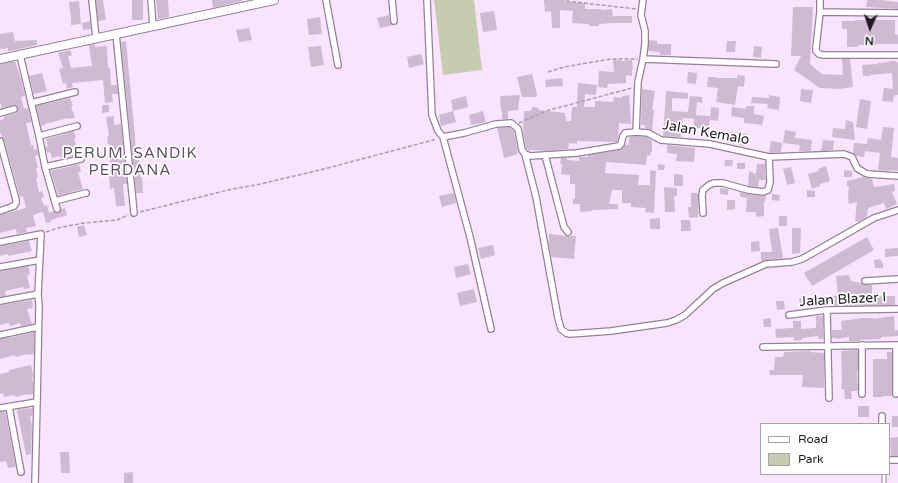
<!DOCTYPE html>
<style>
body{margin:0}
#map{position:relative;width:898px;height:483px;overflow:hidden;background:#fae3fe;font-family:"Varela Round",sans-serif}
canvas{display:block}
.legend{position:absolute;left:760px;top:423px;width:130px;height:52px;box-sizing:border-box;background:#fff;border:1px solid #a7a3a7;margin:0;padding:5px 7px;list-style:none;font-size:12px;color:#221a23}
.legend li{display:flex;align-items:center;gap:8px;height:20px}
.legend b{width:20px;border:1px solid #a7a3a7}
.north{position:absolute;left:850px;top:8px;width:40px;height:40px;-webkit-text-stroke:3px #fff;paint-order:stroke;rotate:183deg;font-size:11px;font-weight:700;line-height:16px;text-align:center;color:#221a23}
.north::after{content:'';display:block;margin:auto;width:14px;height:18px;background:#221a23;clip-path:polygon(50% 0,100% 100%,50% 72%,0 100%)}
</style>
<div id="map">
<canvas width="898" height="483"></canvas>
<ul class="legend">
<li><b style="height:5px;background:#fff"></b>Road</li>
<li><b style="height:11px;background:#c6ccb0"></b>Park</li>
</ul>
<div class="north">N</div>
</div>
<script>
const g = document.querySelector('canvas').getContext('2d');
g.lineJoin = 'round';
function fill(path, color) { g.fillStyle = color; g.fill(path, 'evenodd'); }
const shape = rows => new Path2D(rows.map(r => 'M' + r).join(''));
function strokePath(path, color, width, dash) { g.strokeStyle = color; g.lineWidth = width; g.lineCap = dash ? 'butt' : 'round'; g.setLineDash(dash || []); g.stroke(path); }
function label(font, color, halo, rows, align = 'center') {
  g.font = font + ' "Varela Round",sans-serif'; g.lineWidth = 3.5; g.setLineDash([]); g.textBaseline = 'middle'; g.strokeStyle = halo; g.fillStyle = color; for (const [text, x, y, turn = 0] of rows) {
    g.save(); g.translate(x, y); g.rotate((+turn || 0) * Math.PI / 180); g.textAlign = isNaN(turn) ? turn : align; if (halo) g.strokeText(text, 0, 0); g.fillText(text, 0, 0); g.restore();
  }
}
fill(shape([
 [434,0,474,0,482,70,443,75]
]), '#c6ccb0');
fill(shape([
 [96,0,103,0,106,20,98,21],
 [132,0,143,0,143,20,132,20],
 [156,0,168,0,169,17,158,19],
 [212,0,242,0,242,1,213,8],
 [544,0,565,0,566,2,569,2,585,3,585,9,601,9,601,10,612,9,613,16,632,16,632,23,613,23,599,24,599,26,589,26,589,24,572,23,573,11,560,10,560,28,552,28,551,11,545,12],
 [867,0,880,0,898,2,898,9,866,7],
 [79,1,81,24,71,25,71,18,69,2],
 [793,7,813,7,810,64,822,74,843,75,842,59,850,59,853,87,840,89,820,88,794,70,801,56,791,56],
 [494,11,497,30,483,32,480,13],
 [389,15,390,23,394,25,380,28,377,18],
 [320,17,322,34,309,35,307,19],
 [855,20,895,20,895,34,898,35,898,44,876,44,876,45,858,45,858,47,847,47,847,29,842,29,842,21,855,21],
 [90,21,91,29,83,30,82,23],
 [249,28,252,40,239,42,236,30],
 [13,32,15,41,37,40,37,45,11,51,8,51,8,48,0,49,0,34],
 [649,40,657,41,657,44,671,44,671,55,660,55,660,52,648,51],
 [126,41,135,137,136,157,139,157,140,177,142,177,143,193,136,193,121,42],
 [727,41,736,41,735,52,726,52],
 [95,44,95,47,107,46,108,68,110,68,111,85,117,85,118,94,112,94,113,102,105,103,103,80,72,83,73,87,67,89,66,83,63,84,59,69,63,68,58,53,70,50,72,55,68,57,71,68,92,66,89,45],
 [321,46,324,65,311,67,308,47],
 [754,46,762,47,761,58,753,57],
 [421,54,424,64,409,68,407,57],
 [613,60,621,60,621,61,632,60,633,69,632,69,632,76,626,75,626,83,608,84,607,88,598,87,599,71,614,72],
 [15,61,21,79,25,96,21,97,24,109,28,108,31,122,26,123,31,145,33,145,34,150,37,149,38,155,35,156,38,168,36,168,38,178,36,178,39,192,42,191,44,197,41,198,44,206,47,205,49,213,54,211,56,213,58,213,60,212,61,209,65,208,67,215,51,220,51,222,46,223,43,212,33,215,36,226,26,228,27,232,17,234,16,229,0,233,0,215,26,208,23,196,20,197,4,140,2,137,0,132,0,120,4,119,4,116,16,113,18,110,17,106,15,105,2,108,0,102,0,64],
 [889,61,896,61,896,63,898,62,898,95,894,95,893,102,882,101,884,88,893,89,892,73,870,75,870,76,863,76,862,65,878,64,878,63,889,62],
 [688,72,697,73,696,84,687,83],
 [42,73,47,91,34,94,29,76],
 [532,74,537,94,536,97,522,97,517,77],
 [737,75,745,76,744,87,738,86,735,105,716,102,718,88,707,87,708,77,716,77,716,78,737,78],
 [562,78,563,86,546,87,545,80],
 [578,83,597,85,596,95,585,94,584,107,595,107,595,101,613,102,614,97,622,98,622,96,629,95,631,124,619,123,618,138,617,142,577,141,577,144,569,143,568,149,549,151,530,150,530,151,528,150,526,148,523,131,524,111,531,111,532,107,539,108,538,110,565,113,566,121,571,121,572,107,577,107],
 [642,89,655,91,652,110,654,110,652,131,645,128,645,125,641,125],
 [801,89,813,90,811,103,800,101],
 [666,91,688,93,688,99,672,98,672,111,688,112,690,96,702,97,702,103,697,102,696,115,710,116,709,129,706,129,748,134,747,146,739,145,739,141,705,138,705,128,693,128,694,119,683,118,681,137,663,136],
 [520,95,518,110,508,111,508,119,502,119,502,111,501,111,500,96],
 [769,95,780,97,779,110,767,108,768,104,751,103,752,97,769,98],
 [466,96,468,107,453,111,451,100],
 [70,98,73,106,71,106,75,118,68,119,68,118,60,120,45,124,45,125,41,126,36,106],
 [860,99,871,101,867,129,856,127],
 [102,105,109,105,109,112,102,113],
 [746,106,754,106,754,114,764,116,762,125,755,124,744,123,744,118,731,116,732,107,746,109],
 [711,107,719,108,718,121,710,120],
 [453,111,456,122,441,126,439,115],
 [483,111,486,122,471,125,469,115],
 [114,116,114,125,121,124,127,184,123,184,125,206,116,206,114,188,110,189,109,173,111,173,109,155,110,155,109,144,108,144,107,137,109,136,106,117],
 [846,120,853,122,855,140,832,137,833,128,845,129],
 [510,127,514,131,518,154,504,158,497,128],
 [883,127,894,128,891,157,898,158,898,171,890,170,890,171,878,170,880,153,865,151,864,157,856,156,853,153,854,143,867,144,868,138,881,140],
 [785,130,796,132,795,138,812,140,811,151,799,151,800,145,783,143],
 [74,131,76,138,74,139,79,154,69,157,69,155,60,158,60,156,52,158,50,152,47,153,45,147,48,146,46,139],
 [636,136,647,137,652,141,652,152,651,152,650,156,647,155,646,165,606,162,605,173,639,175,638,185,650,185,650,170,656,171,654,213,645,212,646,208,631,207,631,203,622,203,622,190,612,190,609,204,618,204,618,209,592,210,592,211,580,212,580,204,573,204,573,199,575,199,575,184,570,184,570,175,561,174,562,164,560,163,561,158,567,158,567,160,579,161,579,157,588,157,588,155,620,150,625,145,631,144,629,144,629,137],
 [823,140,834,141,833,150,821,151],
 [771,141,782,143,781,152,769,153],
 [667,145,695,148,694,162,676,161,677,154,667,153],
 [725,160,733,160,732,166,724,166],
 [737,163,745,163,745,169,737,169],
 [79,164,81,172,78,172,83,189,58,196,51,171],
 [658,164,665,165,664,170,658,170],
 [757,164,765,164,765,174,766,180,759,180,758,187,748,186,749,171,756,174],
 [826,166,830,181,820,184,820,186,812,189,808,174,819,171,818,169],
 [791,167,795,183,787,185,783,169],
 [844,170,852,171,852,177,844,177],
 [674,174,683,175,683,186,674,186],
 [863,177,872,179,874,187,894,184,895,191,892,192,897,204,886,209,884,203,868,208,867,217,859,222,855,221,857,202,849,204,848,198,849,186,847,186,847,181],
 [664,187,677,188,677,196,674,196,675,212,665,212],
 [720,188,728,189,728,195,720,194],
 [807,190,815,191,815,197,807,197],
 [740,192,747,194,762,196,766,196,765,202,764,202,764,216,756,217,756,212,746,212,747,198,740,197],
 [454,193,456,203,442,207,439,196],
 [691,193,698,193,698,217,689,218,688,207,691,207],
 [772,194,780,195,779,201,772,200],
 [727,200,735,200,735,209,727,210],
 [779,216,787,216,787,226,779,226],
 [660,218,660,229,650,229,650,219],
 [681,220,690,220,691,231,681,231],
 [84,225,87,235,79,237,77,227],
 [778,228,783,258,766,260,761,261,761,252,772,252,769,229],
 [792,228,801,228,800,253,792,254],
 [549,234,568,236,576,236,574,259,551,257,549,243],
 [867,237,874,250,812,286,804,273],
 [29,241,32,251,8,256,8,254,0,256,0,246],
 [759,241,760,251,751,252,751,242],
 [493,245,495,255,481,259,478,248],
 [898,248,898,256,885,257,885,249],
 [880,259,883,264,883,268,875,268,874,260],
 [468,264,471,274,456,278,454,267],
 [28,266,30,274,27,275,30,288,24,289,23,287,5,291,6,296,0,297,0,271],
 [849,275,851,281,861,283,865,285,872,285,872,297,895,296,895,305,833,306,833,303,800,305,799,298,823,296,838,296,836,276],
 [474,289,477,302,460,306,457,293],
 [32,300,33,308,27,309,32,324,21,326,20,323,10,326,9,323,0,325,0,305],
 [776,301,784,301,785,309,777,310],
 [816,316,823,316,823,339,819,339,818,336,802,338,802,340,794,341,794,337,776,338,775,329,793,328,793,321,801,321,801,329,816,328],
 [894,316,895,331,898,330,898,336,881,337,881,339,859,340,860,341,849,341,849,337,836,339,836,338,832,338,832,330,842,330,841,321,862,318,873,318,873,319],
 [771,318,771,327,764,327,763,319],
 [34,332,34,354,28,355,28,354,15,357,15,355,0,359,0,339,10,337,10,338],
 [858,350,858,371,857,371,858,391,851,391,852,399,845,399,844,389,841,389,842,381,841,351],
 [810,351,810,352,824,353,824,388,802,387,803,375,770,375,769,370,774,370,775,357,783,357,784,352],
 [887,352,892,352,892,396,883,396,883,397,873,397,873,359,887,359],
 [31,365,33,375,33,377,32,378,33,383,33,394,28,395,28,394,15,397,14,395,4,397,3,393,0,394,0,374,9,372,9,370],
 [858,406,869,406,869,417,858,417],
 [28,408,29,409,33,408,32,416,30,417,32,427,31,454,26,455,17,410],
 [5,411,6,416,16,467,8,468,6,461,0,462,0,412],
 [892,416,898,416,898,427,892,427],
 [898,437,898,456,891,456,890,438],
 [60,452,69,452,70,473,61,473],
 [133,472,133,483,124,483,124,473]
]), '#d0b9d3');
const lane = shape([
 [884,483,884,474]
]);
const street = shape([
 [92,0,96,38],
 [151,0,153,26],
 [326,0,338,65],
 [392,0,394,21],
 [427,0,432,115,438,131,443,137,464,133,496,124,511,123,516,127,518,129,522,150,525,154,530,156,577,153,619,146,621,144,623,136,625,133,636,132],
 [643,0,641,15,645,31,645,44,643,59,638,82,636,132,648,133,661,140,710,144,769,157,844,154,852,157,857,168,865,173,868,174,898,176],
 [820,0,820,12,816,48,816,51,819,54,823,55,898,55],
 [820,12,898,13],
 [116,34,134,213],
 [20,55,39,136,45,167,57,209],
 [643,59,776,64],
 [31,103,75,92],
 [0,113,14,109],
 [39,136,77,126],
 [443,137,470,237,491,329],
 [0,141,16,200,16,203,14,206,0,211],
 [525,154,536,197,558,318,561,329,566,333,570,334,611,331,667,323,676,320,685,315,713,289,723,283,766,264,792,262,802,259,818,250,874,218,898,210],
 [545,155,564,227,568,232],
 [45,167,81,159],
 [55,201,86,193],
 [703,213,702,196,703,190,709,185,714,183,723,183,748,190,763,192,768,190,770,182,769,157],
 [0,242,41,234,38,294,39,306,37,402],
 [0,267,40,260],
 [865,281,898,279],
 [0,301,38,294],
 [827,310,829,398],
 [789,315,827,310,898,309],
 [0,335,38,327],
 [862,345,862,394],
 [896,345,896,394],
 [763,347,898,345],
 [9,407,21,472],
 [0,408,37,402,35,483],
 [882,416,882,424],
 [889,460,898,460]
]);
const secondary = shape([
 [0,59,274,0]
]);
strokePath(lane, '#968099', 5);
strokePath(street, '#968099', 8);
strokePath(secondary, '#968099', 10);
strokePath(shape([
 [566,1,636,9],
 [548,72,564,67,611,59,638,59],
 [519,123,546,111,632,88],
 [140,212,232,189,256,185,324,169,437,139],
 [46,232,58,228,84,223,117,220,128,215]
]), '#ac9aae', 1.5, [4, 2]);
strokePath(lane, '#fff', 3);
strokePath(street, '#fff', 5.5);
strokePath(secondary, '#fff', 8);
label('14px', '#221a23', '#fff', [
 ["Jalan Kemalo",706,133,10],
 ["Jalan Blazer I",843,300,-3]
]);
g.letterSpacing = '1px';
label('15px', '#635066', '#fff', [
 ["PERUM. SANDIK",130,154],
 ["PERDANA",130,171]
]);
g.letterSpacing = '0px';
</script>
